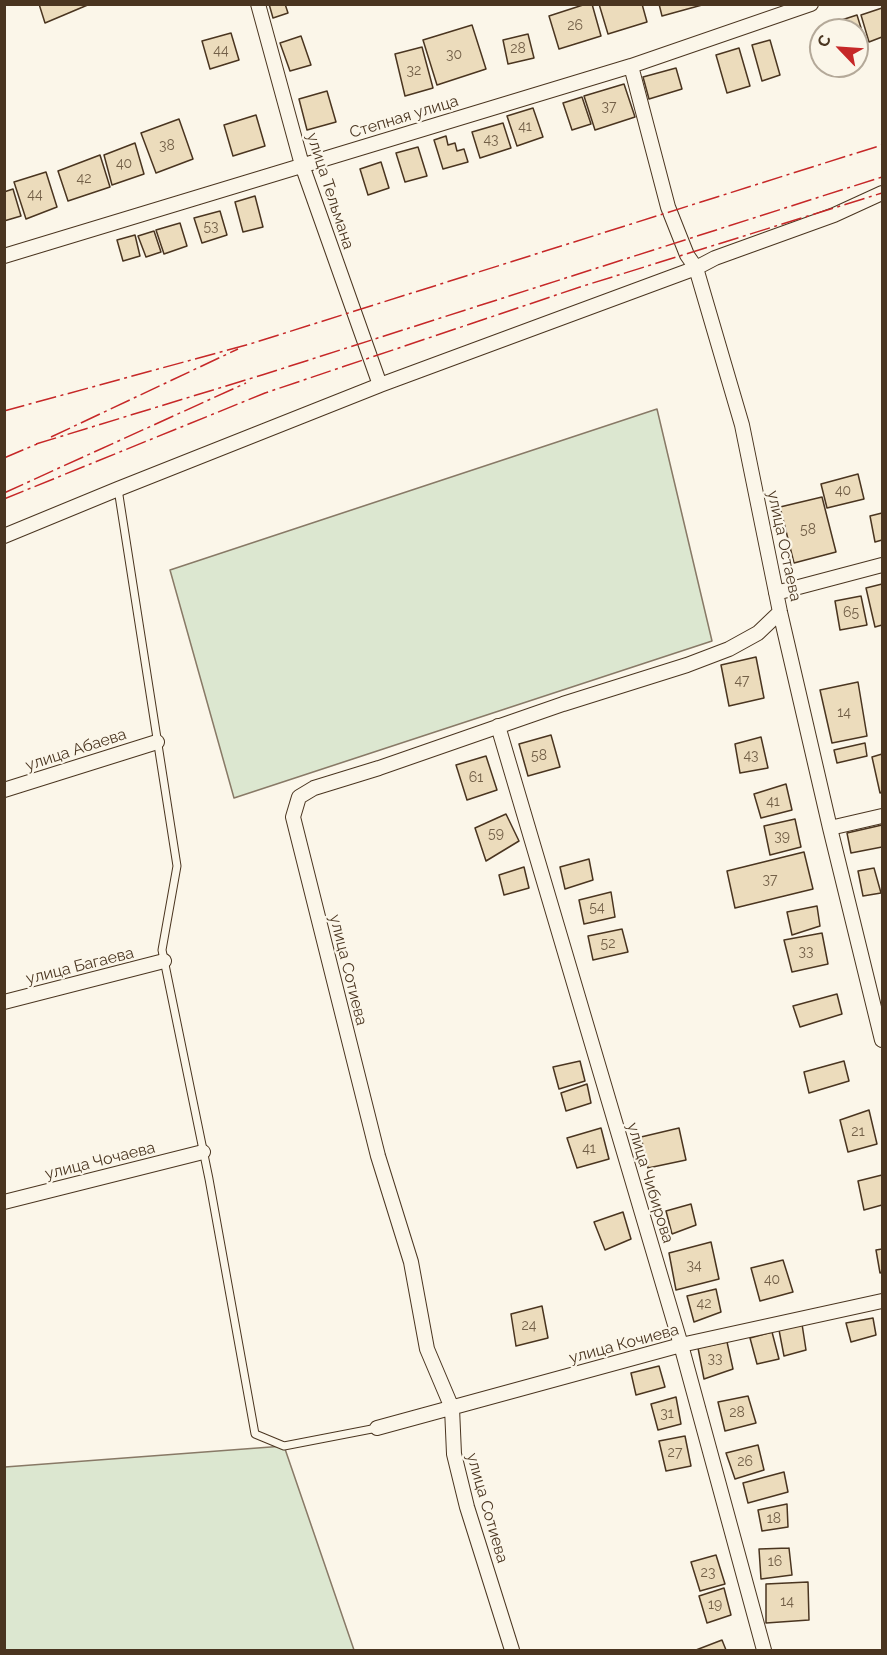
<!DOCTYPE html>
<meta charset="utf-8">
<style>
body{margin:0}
#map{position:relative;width:887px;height:1655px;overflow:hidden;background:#fbf6e9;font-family:Raleway,sans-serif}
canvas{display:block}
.frame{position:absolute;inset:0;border:6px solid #4a3520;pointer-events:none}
.north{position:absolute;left:809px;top:18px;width:60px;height:60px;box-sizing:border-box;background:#fbf6e9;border:2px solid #b4a999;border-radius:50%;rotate:295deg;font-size:16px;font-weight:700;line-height:24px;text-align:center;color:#4a3520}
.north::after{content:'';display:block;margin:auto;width:21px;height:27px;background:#c62828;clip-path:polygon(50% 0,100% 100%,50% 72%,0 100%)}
</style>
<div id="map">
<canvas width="887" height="1655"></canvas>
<div class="frame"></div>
<div class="north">С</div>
</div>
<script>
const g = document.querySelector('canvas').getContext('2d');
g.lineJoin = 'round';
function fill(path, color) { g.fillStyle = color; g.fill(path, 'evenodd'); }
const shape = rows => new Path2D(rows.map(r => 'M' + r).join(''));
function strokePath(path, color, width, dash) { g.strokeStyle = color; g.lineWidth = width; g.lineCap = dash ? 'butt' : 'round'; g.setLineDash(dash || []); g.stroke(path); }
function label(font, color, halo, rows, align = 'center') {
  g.font = font + ' Raleway,sans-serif'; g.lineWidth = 4.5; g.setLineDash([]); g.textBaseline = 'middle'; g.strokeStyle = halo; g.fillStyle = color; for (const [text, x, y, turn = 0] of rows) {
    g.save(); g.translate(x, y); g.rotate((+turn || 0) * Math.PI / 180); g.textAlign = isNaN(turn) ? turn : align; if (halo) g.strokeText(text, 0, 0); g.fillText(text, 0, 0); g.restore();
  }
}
const green = shape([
 [657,409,712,641,234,798,170,570,657,409],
 [284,1446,354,1650,5,1650,5,1467,284,1446]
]);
fill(green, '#dce7d0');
strokePath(green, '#887966', 1.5);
const building = shape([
 [39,4,90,4,45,23,39,4],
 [269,4,285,4,288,13,273,18,269,4],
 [586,4,592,4,601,36,559,49,549,16,586,4],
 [599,4,642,4,647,22,608,34,599,4],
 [659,4,702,4,702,5,662,16,659,4],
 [882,8,882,37,869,42,861,15,882,8],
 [857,15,866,44,857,47,857,30,825,30,823,26,857,15],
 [472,25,486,69,437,85,423,40,472,25],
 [231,33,239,60,210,69,202,41,231,33],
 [528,34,534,58,508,64,503,40,528,34],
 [301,36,311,65,290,71,280,43,301,36],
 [770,40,780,75,762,81,752,45,770,40],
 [422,47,433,88,405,96,395,54,422,47],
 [739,48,750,86,727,93,716,55,739,48],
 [676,68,682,89,649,99,643,77,676,68],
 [624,84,635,117,595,130,584,96,624,84],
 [327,91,336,122,307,130,299,99,327,91],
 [582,97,591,124,572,130,563,103,582,97],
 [533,108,543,137,517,146,507,116,533,108],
 [256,115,265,146,233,156,224,125,256,115],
 [179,119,193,159,156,173,141,133,179,119],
 [503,123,511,148,480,158,472,132,503,123],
 [446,136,448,145,455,143,457,151,464,149,468,162,443,169,434,140,446,136],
 [135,143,144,174,112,185,104,155,135,143],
 [418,147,427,176,405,182,396,153,418,147],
 [100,155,110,187,68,201,58,171,100,155],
 [381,162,389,188,368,195,360,169,381,162],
 [46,172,57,207,26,219,14,182,46,172],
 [13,189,21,216,4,221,4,192,13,189],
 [255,196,263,227,243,232,235,202,255,196],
 [220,211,227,235,202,243,194,218,220,211],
 [180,223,187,246,164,254,156,230,180,223],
 [154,231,161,252,146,257,138,236,154,231],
 [135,235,140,256,123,261,117,240,135,235],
 [858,474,864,499,827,508,821,484,858,474],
 [822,497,836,552,794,563,780,507,822,497],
 [882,513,882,540,875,542,870,516,882,513],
 [882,584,882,625,875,627,866,588,882,584],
 [861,596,867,625,840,630,835,601,861,596],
 [756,657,764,698,729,706,721,665,756,657],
 [858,682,867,736,832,743,820,690,858,682],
 [551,735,560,767,528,776,519,744,551,735],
 [761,737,768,768,740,773,735,744,761,737],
 [865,743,867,756,837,763,834,750,865,743],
 [882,754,882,792,880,793,872,757,882,754],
 [486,756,497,790,467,800,456,765,486,756],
 [786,784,792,810,761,818,754,794,786,784],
 [506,814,519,841,486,861,475,828,506,814],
 [795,819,801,847,770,855,764,826,795,819],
 [882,825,882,847,851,853,847,833,882,825],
 [804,852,813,889,735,908,727,871,804,852],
 [589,859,593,880,565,889,560,867,589,859],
 [524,867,529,888,504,895,499,875,524,867],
 [874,868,881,893,863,896,858,871,874,868],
 [611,892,615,917,584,924,579,900,611,892],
 [817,906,820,926,792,935,787,912,817,906],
 [622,929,628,952,593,960,588,936,622,929],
 [822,933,828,964,792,972,784,940,822,933],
 [837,994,842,1014,800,1027,793,1006,837,994],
 [580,1061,585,1081,559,1089,553,1067,580,1061],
 [844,1061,849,1081,809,1093,804,1072,844,1061],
 [587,1084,591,1103,566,1111,561,1093,587,1084],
 [869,1110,877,1144,848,1152,840,1120,869,1110],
 [601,1128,609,1159,577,1168,567,1138,601,1128],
 [679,1128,686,1160,648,1168,641,1137,679,1128],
 [882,1175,882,1205,864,1210,858,1181,882,1175],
 [691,1204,696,1225,672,1234,666,1211,691,1204],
 [623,1212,631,1239,605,1250,594,1222,623,1212],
 [711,1242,719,1279,676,1290,669,1253,711,1242],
 [882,1249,882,1272,880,1273,876,1250,882,1249],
 [783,1260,793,1292,760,1301,751,1268,783,1260],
 [716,1289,721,1312,694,1322,687,1296,716,1289],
 [542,1306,548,1338,516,1346,511,1314,542,1306],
 [873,1318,876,1335,851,1342,846,1323,873,1318],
 [802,1324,806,1350,784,1356,779,1330,802,1324],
 [772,1332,779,1359,757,1364,750,1338,772,1332],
 [727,1342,733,1369,704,1379,698,1348,727,1342],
 [659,1366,665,1387,636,1395,631,1373,659,1366],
 [748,1396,756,1423,725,1431,718,1402,748,1396],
 [676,1397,681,1424,658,1430,651,1404,676,1397],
 [685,1436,691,1466,666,1471,659,1441,685,1436],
 [758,1445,764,1470,735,1479,726,1453,758,1445],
 [784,1472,788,1492,748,1503,743,1483,784,1472],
 [787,1504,788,1527,762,1531,758,1510,787,1504],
 [789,1548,792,1575,761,1579,759,1549,789,1548],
 [716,1555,725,1584,700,1591,691,1562,716,1555],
 [808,1582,809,1620,766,1623,766,1584,808,1582],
 [724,1588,731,1615,707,1623,699,1596,724,1588],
 [722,1640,726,1650,696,1650,722,1640]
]);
fill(building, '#ecdcbc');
strokePath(building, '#4a3520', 1.5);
const lane = shape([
 [118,489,177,866,162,950,209,1179,255,1434,284,1446,377,1428]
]);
const street = shape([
 [258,4,302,165,380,385],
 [631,66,668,207,687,255,696,268,742,425,780,612,830,828,882,1040],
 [4,256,631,66,811,4],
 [4,536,118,489,380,385,696,268,715,258,834,215,882,193],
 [776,593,882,565],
 [498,726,681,1345,764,1650],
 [4,790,157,742],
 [830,828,882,816],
 [4,1002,164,961],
 [4,1202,203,1152],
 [377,1428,681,1345,882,1301],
 [512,1650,467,1507,454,1454,452,1408,427,1349,411,1262,378,1156,293,817,299,797,314,788,379,768,563,704,687,665,729,649,758,633,780,612]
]);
strokePath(lane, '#4a3520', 9);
strokePath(street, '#4a3520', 16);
strokePath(lane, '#fbf6e9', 7);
strokePath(street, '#fbf6e9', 14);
strokePath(shape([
 [4,411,250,344,882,145],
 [51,437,238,349],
 [36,444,262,375,882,177],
 [4,458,37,444],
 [4,493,246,383],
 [4,499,265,393,580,287,882,193]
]), '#c62828', 1.5, [21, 4.5, 3, 4.5]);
label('14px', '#725f47', null, [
 ["26",575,26],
 ["28",518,49],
 ["44",221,51],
 ["30",454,55],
 ["32",414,71],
 ["37",609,107],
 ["41",525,127],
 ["43",491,140],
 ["38",167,146],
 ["40",124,164],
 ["42",84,179],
 ["44",35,195],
 ["53",211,227],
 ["40",843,491],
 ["58",808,530],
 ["65",851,613],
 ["47",742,681],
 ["14",844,713],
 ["58",539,756],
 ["43",751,756],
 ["61",476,778],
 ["41",773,802],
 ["59",496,834],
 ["39",782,837],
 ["37",770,880],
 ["54",597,908],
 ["52",608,944],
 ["33",806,952],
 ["21",858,1132],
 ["41",589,1149],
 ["34",694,1266],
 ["40",772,1280],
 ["42",704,1304],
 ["24",529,1326],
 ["33",715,1359],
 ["28",737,1413],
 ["31",667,1414],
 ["27",675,1453],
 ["26",745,1462],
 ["18",774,1519],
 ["16",775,1562],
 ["23",708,1573],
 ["14",787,1602],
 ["19",715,1605]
]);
label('16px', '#4a3520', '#fbf6e9', [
 ["Степная улица",404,117,-17],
 ["улица Тельмана",330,191,72],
 ["улица Остаева",784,546,78],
 ["улица Абаева",76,750,-18],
 ["улица Багаева",80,966,-14],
 ["улица Сотиева",348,970,76],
 ["улица Чочаева",100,1161,-14],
 ["улица Чибирова",650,1183,73],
 ["улица Кочиева",624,1344,-15],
 ["улица Сотиева",487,1508,74]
]);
</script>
